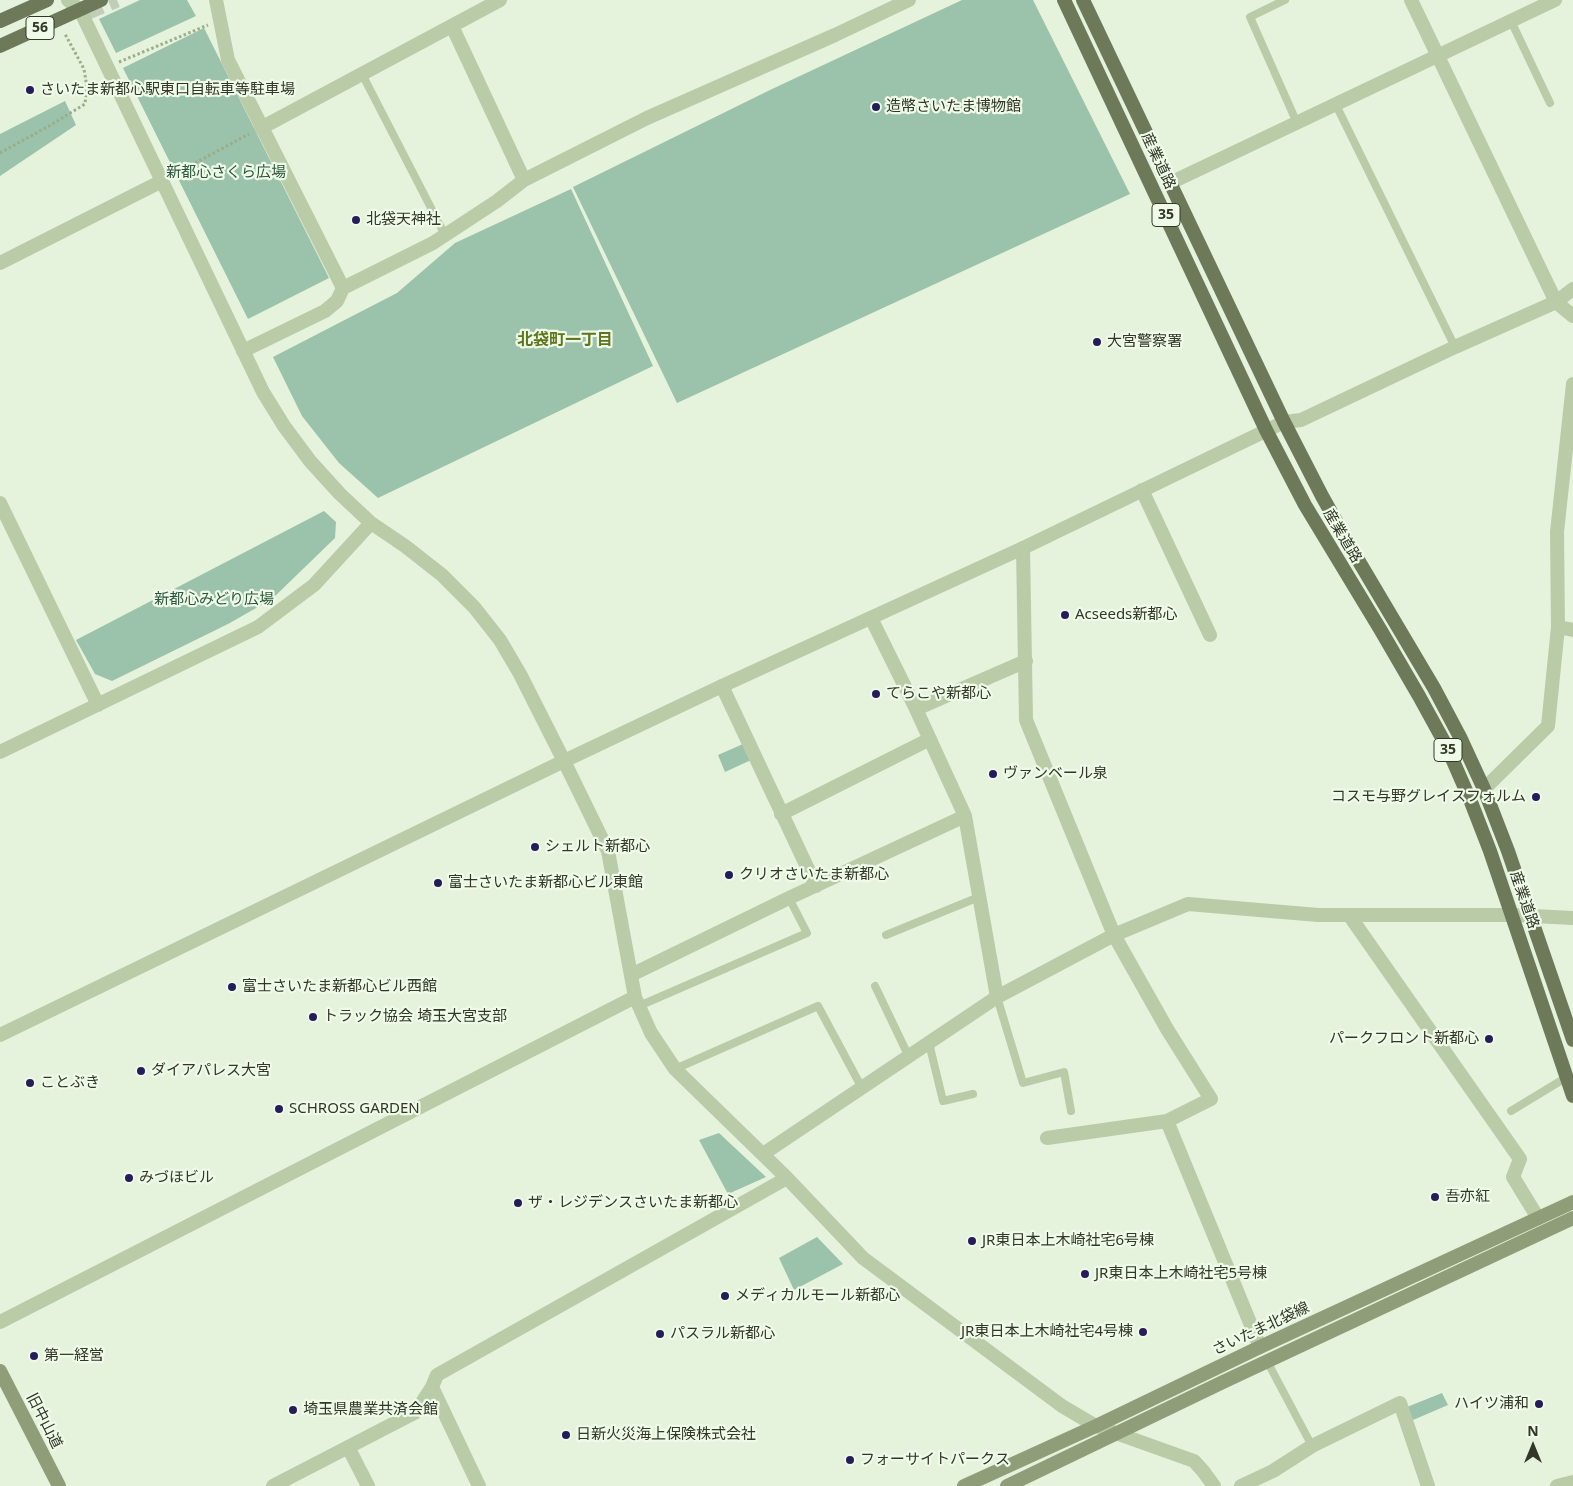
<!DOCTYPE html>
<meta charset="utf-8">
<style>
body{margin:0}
#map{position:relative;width:1573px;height:1486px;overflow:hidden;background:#e5f2dc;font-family:"Noto Sans",sans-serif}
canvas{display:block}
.north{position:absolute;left:1508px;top:1421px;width:50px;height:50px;-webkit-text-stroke:4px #effae8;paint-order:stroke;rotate:0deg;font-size:14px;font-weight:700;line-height:20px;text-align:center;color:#323728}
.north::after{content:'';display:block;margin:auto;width:18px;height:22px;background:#323728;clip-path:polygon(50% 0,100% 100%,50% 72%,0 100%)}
</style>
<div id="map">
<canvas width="1573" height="1486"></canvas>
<div class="north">N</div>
</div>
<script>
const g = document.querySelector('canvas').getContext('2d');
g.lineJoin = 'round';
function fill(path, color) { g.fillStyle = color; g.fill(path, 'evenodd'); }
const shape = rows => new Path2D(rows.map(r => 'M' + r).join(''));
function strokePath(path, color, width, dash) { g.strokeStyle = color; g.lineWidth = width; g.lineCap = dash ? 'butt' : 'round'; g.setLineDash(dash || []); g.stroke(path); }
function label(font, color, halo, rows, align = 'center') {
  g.font = font + ' "Noto Sans","Noto Sans JP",sans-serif'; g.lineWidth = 4.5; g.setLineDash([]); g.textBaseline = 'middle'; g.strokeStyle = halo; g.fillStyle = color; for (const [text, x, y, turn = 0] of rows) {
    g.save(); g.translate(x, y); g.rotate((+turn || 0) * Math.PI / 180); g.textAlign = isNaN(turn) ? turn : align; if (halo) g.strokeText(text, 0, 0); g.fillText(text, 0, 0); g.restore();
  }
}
fill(shape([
 [140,0,187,0,196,16,116,53,99,19],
 [962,0,1033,0,1130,194,677,403,573,187,770,90],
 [204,28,329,278,248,319,123,68],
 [65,101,76,125,0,176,0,134],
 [571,189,653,366,378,498,339,463,302,416,273,357,397,293,455,243],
 [324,511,336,522,335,538,272,599,228,624,112,681,95,674,76,640],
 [743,744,751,760,725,772,718,755],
 [719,1133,766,1177,728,1194,699,1140],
 [817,1237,843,1264,794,1290,779,1258],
 [1442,1393,1448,1405,1413,1420,1407,1407]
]), '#9bc2aa');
strokePath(shape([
 [88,12,117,0]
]), '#c1cdb8', 15, [15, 8]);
strokePath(shape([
 [119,62,208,25],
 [0,153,49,126,85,104,87,87,84,69,65,34],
 [173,175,249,134]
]), '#9cad89', 3, [2.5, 2.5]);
strokePath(shape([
 [1285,0,1250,17,1297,123],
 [1511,21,1550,103],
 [362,74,445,235],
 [1336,105,1455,347],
 [886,935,979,897],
 [875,986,909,1057],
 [997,997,1023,1083,1064,1072,1071,1111],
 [639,1006,807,933,789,898],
 [929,1043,943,1101,973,1094],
 [675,1069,818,1006,862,1088],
 [1511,1111,1567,1077],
 [1267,1361,1312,1446]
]), '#b9cba7', 8);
strokePath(shape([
 [216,0,228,60,343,288],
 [1411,0,1556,302,1573,316],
 [452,26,524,180],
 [261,128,500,0],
 [1170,183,1555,0],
 [243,351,325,311,337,301,343,288,433,243,497,201,524,180,647,118,835,35,909,0],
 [1284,422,1301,420,1455,347,1556,302,1573,289],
 [1142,490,1210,635],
 [1023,548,1026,720,1114,935,1167,1029,1211,1099,1167,1121,1047,1138],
 [871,618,916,709,965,816,997,997],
 [1558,627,1573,630],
 [722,686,816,886],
 [916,709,1026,661],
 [564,761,608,851,635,997,651,1033,675,1069,787,1178,863,1258,1062,1406,1096,1426,1194,1461,1203,1471,1214,1486],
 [1484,789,1548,726,1558,627,1557,532,1573,384],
 [781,814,930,739],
 [1349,915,1520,1159,1513,1177,1538,1218],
 [631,975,789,898,965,816],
 [1167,1121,1260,1347],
 [763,1154,997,997,1114,935,1188,904,1318,915,1513,915,1573,918],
 [0,1322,635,997],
 [432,1387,479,1486],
 [348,1447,368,1486],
 [273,1486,416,1412,432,1387,437,1375,787,1178],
 [1241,1486,1273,1471,1312,1446,1400,1403,1428,1486],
 [1557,1486,1573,1482]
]), '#b9cba7', 14);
strokePath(shape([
 [68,0,80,10,263,392,284,426,310,461,340,494,371,523,405,546,442,575,474,607,500,640,520,674,564,761],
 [0,263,162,181],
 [0,503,98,705],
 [0,752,258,627,314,585,371,523],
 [0,1035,564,761,722,686,1023,548,1284,422]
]), '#b9cba7', 14);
strokePath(shape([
 [0,1371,59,1486],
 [964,1486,1096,1426,1260,1347,1573,1202],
 [1007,1486,1223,1382,1573,1218]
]), '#8f9e78', 14);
strokePath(shape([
 [1064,0,1266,430,1305,505,1380,629,1419,696,1447,747,1471,802,1490,851,1573,1096],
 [1083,0,1284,422,1322,496,1351,548,1434,688,1460,737,1484,789,1508,851,1573,1040],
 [0,21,47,0],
 [0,46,101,0]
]), '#6d7959', 14);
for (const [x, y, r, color] of [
 [30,90,5,"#241d59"],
 [876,107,5,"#241d59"],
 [356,220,5,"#241d59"],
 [1097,342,5,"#241d59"],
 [1065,615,5,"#241d59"],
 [876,694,5,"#241d59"],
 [993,774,5,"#241d59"],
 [1536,797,5,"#241d59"],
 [535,847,5,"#241d59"],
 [729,875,5,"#241d59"],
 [438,883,5,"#241d59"],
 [232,987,5,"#241d59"],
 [313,1017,5,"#241d59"],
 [1489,1039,5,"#241d59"],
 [141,1071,5,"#241d59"],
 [30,1083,5,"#241d59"],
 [279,1109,5,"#241d59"],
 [129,1178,5,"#241d59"],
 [1435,1197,5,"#241d59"],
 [518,1203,5,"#241d59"],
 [972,1241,5,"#241d59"],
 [1085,1274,5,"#241d59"],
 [725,1296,5,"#241d59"],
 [1143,1332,5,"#241d59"],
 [660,1334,5,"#241d59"],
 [34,1356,5,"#241d59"],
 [1539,1404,5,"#241d59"],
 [293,1410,5,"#241d59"],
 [566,1435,5,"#241d59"],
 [850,1460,5,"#241d59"]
]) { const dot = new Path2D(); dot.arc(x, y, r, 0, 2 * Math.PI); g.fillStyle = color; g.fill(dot); strokePath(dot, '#effae8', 2); }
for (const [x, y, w] of [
 [40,28,28],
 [1166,215,28],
 [1448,750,28]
]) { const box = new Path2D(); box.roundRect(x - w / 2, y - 11.5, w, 23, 4); g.fillStyle = '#effae8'; g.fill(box); strokePath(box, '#323728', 1); }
label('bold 14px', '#323728', null, [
 ["56",40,28],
 ["35",1166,215],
 ["35",1448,750]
]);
label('15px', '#323728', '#effae8', [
 ["さいたま新都心駅東口自転車等駐車場",40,90],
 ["造幣さいたま博物館",886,107],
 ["北袋天神社",366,220],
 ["大宮警察署",1107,342],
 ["Acseeds新都心",1075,615],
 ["てらこや新都心",886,694],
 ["ヴァンベール泉",1003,774],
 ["コスモ与野グレイスフォルム",1526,797,"right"],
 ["シェルト新都心",545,847],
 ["クリオさいたま新都心",739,875],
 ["富士さいたま新都心ビル東館",448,883],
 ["富士さいたま新都心ビル西館",242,987],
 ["トラック協会 埼玉大宮支部",323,1017],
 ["パークフロント新都心",1479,1039,"right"],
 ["ダイアパレス大宮",151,1071],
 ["ことぶき",40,1083],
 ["SCHROSS GARDEN",289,1109],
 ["みづほビル",139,1178],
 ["吾亦紅",1445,1197],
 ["ザ・レジデンスさいたま新都心",528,1203],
 ["JR東日本上木崎社宅6号棟",982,1241],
 ["JR東日本上木崎社宅5号棟",1095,1274],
 ["メディカルモール新都心",735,1296],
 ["JR東日本上木崎社宅4号棟",1133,1332,"right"],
 ["パスラル新都心",670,1334],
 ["第一経営",44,1356],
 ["ハイツ浦和",1529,1404,"right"],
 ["埼玉県農業共済会館",303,1410],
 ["日新火災海上保険株式会社",576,1435],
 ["フォーサイトパークス",860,1460]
], 'left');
label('15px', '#323728', '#effae8', [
 ["産業道路",1158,161,65],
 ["産業道路",1342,536,59],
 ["産業道路",1524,900,71],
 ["さいたま北袋線",1261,1329,-25],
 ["旧中山道",44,1421,63]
]);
label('15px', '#2b563d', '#effae8', [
 ["新都心さくら広場",226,173],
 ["新都心みどり広場",214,600]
]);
label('bold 16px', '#5d761d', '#effae8', [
 ["北袋町一丁目",565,340]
]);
</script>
